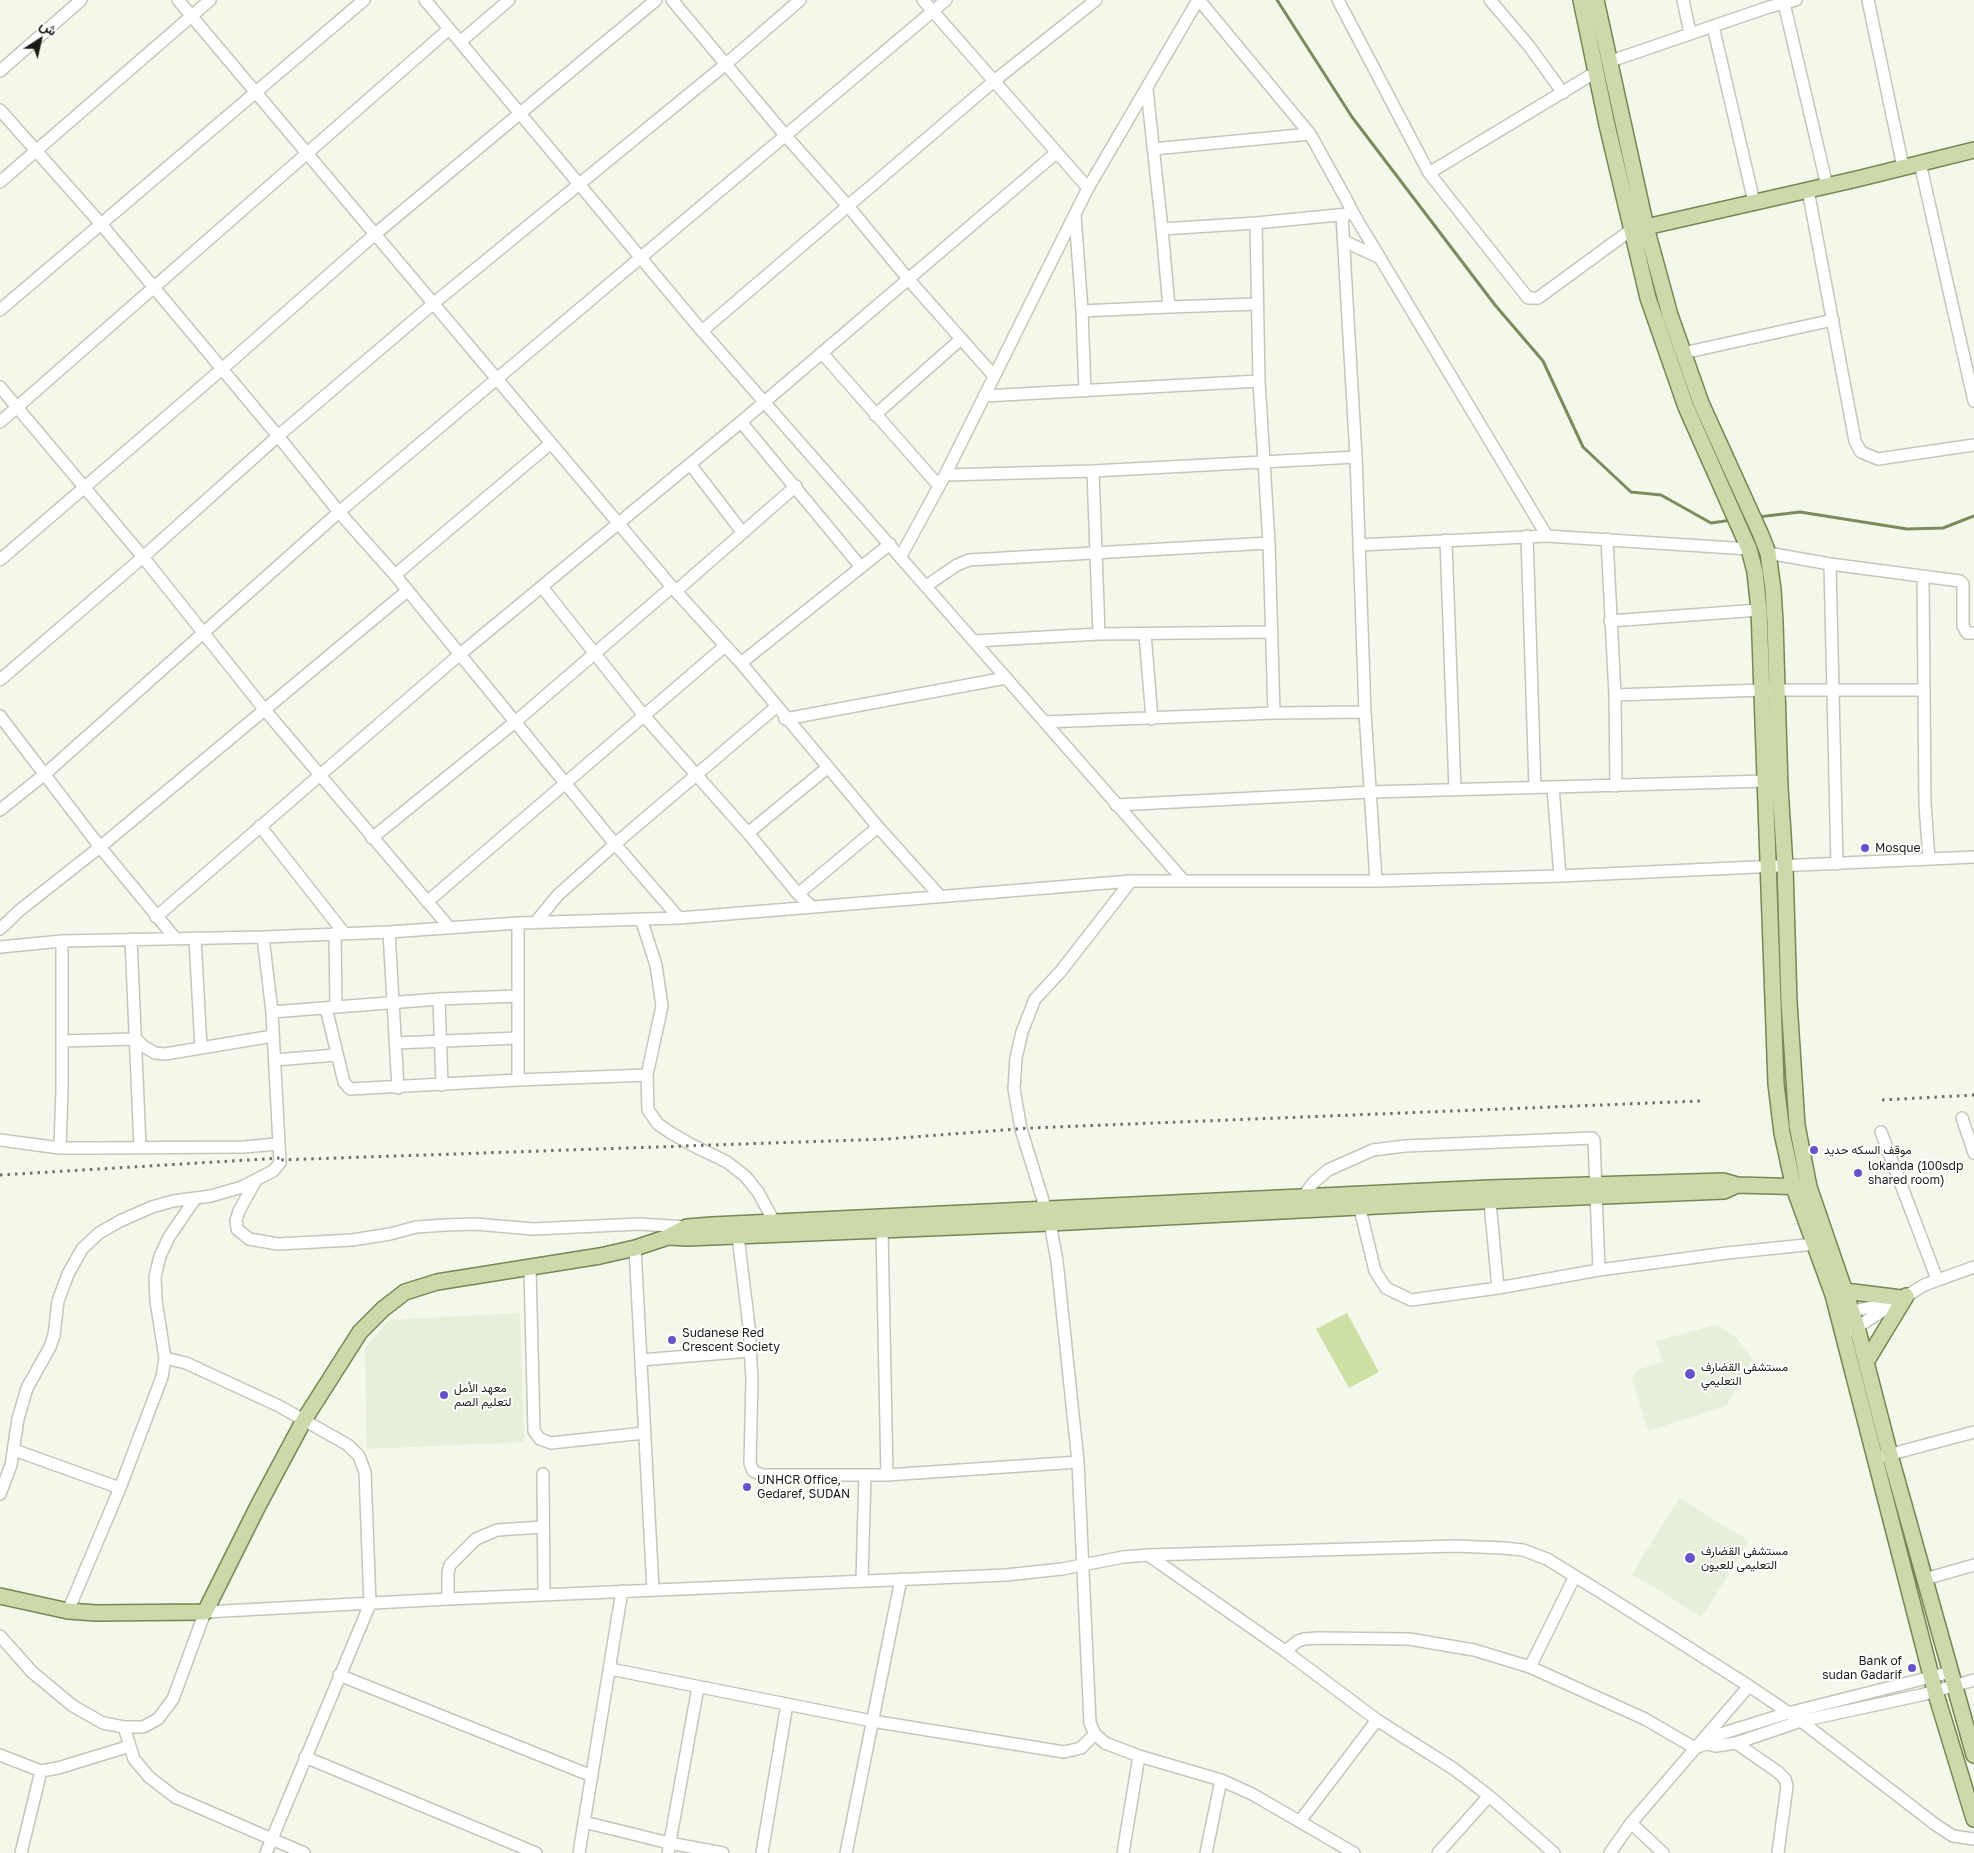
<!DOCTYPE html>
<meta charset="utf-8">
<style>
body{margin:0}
#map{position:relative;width:1974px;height:1853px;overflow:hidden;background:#f3f8ea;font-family:"Golos Text",Vazirmatn,sans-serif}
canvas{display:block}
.north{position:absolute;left:15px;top:15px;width:50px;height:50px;-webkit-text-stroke:4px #fff;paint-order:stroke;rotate:35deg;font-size:14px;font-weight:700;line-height:20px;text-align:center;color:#1a1b16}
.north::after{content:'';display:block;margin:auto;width:18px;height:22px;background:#1a1b16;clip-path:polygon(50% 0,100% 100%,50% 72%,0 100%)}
</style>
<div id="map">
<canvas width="1974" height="1853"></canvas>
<div class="north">ش</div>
</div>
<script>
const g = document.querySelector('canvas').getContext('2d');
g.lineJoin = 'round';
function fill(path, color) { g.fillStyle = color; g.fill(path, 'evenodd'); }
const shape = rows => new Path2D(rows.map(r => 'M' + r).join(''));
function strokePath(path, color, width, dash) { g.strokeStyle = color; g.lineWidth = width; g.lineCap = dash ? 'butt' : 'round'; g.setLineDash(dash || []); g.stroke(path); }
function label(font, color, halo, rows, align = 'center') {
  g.font = font + ' "Golos Text",Vazirmatn,sans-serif'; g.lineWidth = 4; g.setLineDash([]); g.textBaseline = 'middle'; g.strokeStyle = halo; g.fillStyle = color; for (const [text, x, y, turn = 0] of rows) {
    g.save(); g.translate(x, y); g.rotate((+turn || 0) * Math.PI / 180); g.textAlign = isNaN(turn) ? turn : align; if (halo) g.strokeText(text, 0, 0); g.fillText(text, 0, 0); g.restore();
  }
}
fill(shape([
 [520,1313,524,1442,367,1449,365,1348,389,1320],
 [1716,1325,1736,1337,1753,1360,1745,1370,1739,1389,1734,1391,1727,1405,1648,1431,1632,1378,1639,1369,1663,1362,1656,1341],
 [1679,1498,1749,1541,1702,1617,1632,1574]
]), '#e7eed9');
fill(shape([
 [1347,1313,1379,1372,1349,1388,1316,1329]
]), '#cddfa3');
strokePath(shape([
 [1277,0,1352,117,1495,305,1543,361,1583,447,1631,492,1661,495,1711,523,1732,520],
 [1758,517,1800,512,1907,529,1943,528,1974,516]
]), '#7d8a5e', 3);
const minor = shape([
 [178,0,672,587,741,663,878,827,939,895],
 [425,0,702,331,1184,881],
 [672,0,785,135,848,206,909,280,994,376],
 [923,0,1088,188],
 [1199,0,1310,134,1346,199,1353,213,1547,536,1749,549],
 [1338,0,1429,173,1528,298,1538,298,1631,230],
 [1490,0,1529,46,1563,93],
 [1683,0,1690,33],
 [1868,0,1903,167],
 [1784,3,1827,186],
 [1713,26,1754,202],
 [460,42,509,0],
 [1608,62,1769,7,1796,0],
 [0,71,81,0],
 [1147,90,1162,229,1256,223,1348,214],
 [0,110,101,224,278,436,339,512,395,575,615,844,679,918],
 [1153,149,1310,134],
 [1920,163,1974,401],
 [1429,173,1596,72],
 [0,182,210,0],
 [1808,190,1855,441,1861,452,1878,459,1974,445],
 [1075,215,1082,311,1085,391],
 [1342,215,1356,457,1365,712,1376,881],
 [1256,223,1259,381,1269,543,1274,713],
 [1162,229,1169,307,1257,304],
 [1344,241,1378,257],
 [0,310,364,0],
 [1082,311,1169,307],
 [702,331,994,81,1096,0],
 [822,353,939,486],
 [1683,353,1833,320],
 [0,387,143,557,264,709,449,927],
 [984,396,1259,381],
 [875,415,961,339],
 [0,422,449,29],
 [741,422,861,567],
 [690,464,743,533],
 [1093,471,1099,634],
 [945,475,1093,471,1356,457],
 [1527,536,1535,787],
 [1607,539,1615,695,1616,786],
 [1446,540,1455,790],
 [1359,545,1547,536],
 [1768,553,1830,564,1960,581,1963,584,1963,626,1967,633,1974,633],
 [901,556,945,475,1088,188,1198,0],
 [0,560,222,369,374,235,656,0],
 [1830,564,1837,864],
 [395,575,551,443],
 [1923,576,1925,804,1929,859],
 [926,586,957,565,969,560,1269,543],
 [542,587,645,717,748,833,798,894,811,906],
 [676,591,796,486],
 [1610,621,1759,610],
 [1145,634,1152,719],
 [975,641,1099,634,1272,632],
 [741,663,890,544],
 [0,680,143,557,278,436,434,303,726,64,800,0],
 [1615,695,1762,690,1923,690],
 [0,716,100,847,175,938],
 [785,719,1006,678],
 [1045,722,1274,713,1365,712],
 [1553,787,1560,876],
 [1116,805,1371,792,1766,781],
 [0,810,45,774,339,512,946,0],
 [260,826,344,933],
 [748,833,827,768],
 [372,838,515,722,672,587],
 [1131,881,1061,971,1035,999,1022,1032,1016,1058,1014,1089,1021,1129,1050,1223,1057,1261,1078,1462,1090,1723,1095,1734,1105,1743,1139,1756,1221,1780,1252,1794,1354,1853],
 [798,894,878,827],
 [427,902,725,646],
 [156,917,459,655,741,422,1056,153],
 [641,919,656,965,662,1006,647,1075,648,1110,658,1124,671,1133,692,1145,727,1162,745,1176,758,1192,777,1227],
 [535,923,558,895,615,844,776,707],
 [0,929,20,910,100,847,407,591],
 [389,932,398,1088],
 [335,933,336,1007],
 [195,938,201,1048],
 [131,939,140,1147],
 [0,947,62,941,263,937,389,932,518,923,679,918,1131,881,1376,881,1560,876,1974,857],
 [439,999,442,1085],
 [326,1008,344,1082,350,1089,518,1080,647,1075],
 [272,1012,439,999,518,996],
 [62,1041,136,1039,143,1046,155,1053,165,1054,273,1036],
 [395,1043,518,1038],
 [275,1060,336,1055],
 [518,1080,518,923],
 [1962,1118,1974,1153],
 [1881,1132,1937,1279],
 [0,1140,60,1148,95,1148,243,1147,277,1144],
 [60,1148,62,1090,62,941],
 [256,1180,239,1211,236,1220,237,1229,249,1239,278,1244,352,1240,390,1234,416,1227,445,1225,475,1224,533,1229,639,1224,687,1227],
 [1303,1202,1304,1196,1313,1183,1328,1170,1373,1150,1405,1146,1592,1138,1594,1140,1599,1270],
 [1490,1202,1498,1288],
 [1360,1209,1375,1271,1386,1288,1411,1300,1498,1288,1599,1270,1727,1253,1815,1244],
 [737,1228,749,1326,752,1380,750,1463,753,1471,762,1475,887,1475,1078,1462],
 [882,1230,887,1475],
 [635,1248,653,1590],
 [530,1268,534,1431,540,1439,551,1443,644,1433],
 [1844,1313,1889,1303],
 [1843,1333,1857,1327,1924,1285,1974,1267],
 [165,1358,186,1363,279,1406,348,1445,359,1456,365,1472,370,1604,266,1853],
 [641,1360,750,1351],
 [14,1450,120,1488],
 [1884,1456,1974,1432],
 [543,1474,544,1594],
 [0,1494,11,1465,18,1419,27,1388,50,1347,54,1335,58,1301,68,1274,82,1249,99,1233,120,1221,152,1207,173,1201,211,1196,242,1187,273,1171,280,1163,272,1012,263,937],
 [1148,1555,1285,1651,1377,1720,1454,1769,1489,1796,1554,1853],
 [1925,1579,1974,1565],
 [862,1580,865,1475],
 [448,1599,448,1573,450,1565,476,1539,497,1530,543,1527],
 [68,1611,120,1488,162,1377,165,1358,156,1301,155,1277,160,1256,169,1237,195,1199],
 [0,1636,32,1672,73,1706,103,1723,124,1727,143,1727,158,1719,173,1699,205,1612,448,1599,1006,1575,1062,1569,1123,1557,1148,1555,1455,1546,1503,1548,1523,1550,1547,1559,1599,1591,1749,1686,1801,1721,1936,1825,1953,1836,1974,1839],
 [1285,1651,1298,1641,1304,1639,1317,1638,1409,1639,1474,1650,1530,1667,1645,1719,1695,1748,1706,1744,1714,1736,1788,1713,1951,1672],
 [1530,1667,1575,1576],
 [610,1669,872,1721,1064,1752,1081,1748,1095,1734],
 [339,1675,592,1776],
 [124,1727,134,1759,149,1777,175,1797,304,1853],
 [1736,1743,1778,1772,1785,1779,1787,1786,1778,1853],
 [1706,1744,1716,1746,1736,1743,1801,1721,1921,1695,1974,1680],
 [0,1755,41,1771,58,1768,130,1746],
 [305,1757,536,1853],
 [1300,1821,1377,1720],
 [584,1822,669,1843,723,1853],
 [1631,1823,1663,1853],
 [21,1853,41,1771],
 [579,1853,622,1591],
 [668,1853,698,1687],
 [762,1853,787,1704],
 [846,1853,901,1579],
 [1123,1853,1139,1756],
 [1206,1853,1221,1780],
 [1438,1853,1489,1796],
 [1610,1853,1631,1823,1749,1686]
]);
const major = shape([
 [1581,0,1607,125,1648,298,1686,407,1749,549,1755,572,1759,610,1776,1084,1782,1133,1794,1188,1833,1295,1935,1691,1974,1819],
 [1596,0,1646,227,1670,315,1701,403,1761,535,1768,553,1773,589,1775,622,1780,787,1785,866,1789,1002,1797,1125,1809,1187,1857,1327,1890,1455,1974,1755],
 [1637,229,1857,179,1974,150],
 [668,1237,688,1238,1050,1223,1436,1203,1724,1191,1737,1185],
 [1845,1291,1901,1298],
 [1866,1362,1906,1296],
 [0,1596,68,1611,96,1613,205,1612,258,1506,304,1420,360,1332,383,1309,405,1292,437,1282,600,1256,635,1248,668,1237,687,1227,712,1225,1489,1188,1723,1181,1737,1185,1809,1187]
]);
strokePath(minor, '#c3c7ba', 14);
strokePath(major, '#778652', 18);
strokePath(minor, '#fff', 11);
strokePath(major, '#cbd9ab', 15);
strokePath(shape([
 [1882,1100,1974,1095],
 [0,1175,281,1158,280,1160,887,1139,1030,1128,1700,1101]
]), '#6f7169', 3, [2.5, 5]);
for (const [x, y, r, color] of [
 [1865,848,5,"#6852cb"],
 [1814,1150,5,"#6852cb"],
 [1858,1173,5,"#6852cb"],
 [672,1340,5,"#6852cb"],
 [1690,1374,6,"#6852cb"],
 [444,1395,5,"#6852cb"],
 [747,1487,5,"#6852cb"],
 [1690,1558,6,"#6852cb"],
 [1912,1668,5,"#6852cb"]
]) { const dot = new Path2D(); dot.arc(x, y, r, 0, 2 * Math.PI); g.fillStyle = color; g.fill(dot); strokePath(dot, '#fff', 2); }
label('12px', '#1a1b16', '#fff', [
 ["Mosque",1875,848],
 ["موقف السكه حديد",1824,1150],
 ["lokanda (100sdp",1868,1166],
 ["shared room)",1868,1180],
 ["Sudanese Red",682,1333],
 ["Crescent Society",682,1347],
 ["مستشفى القضارف",1701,1367],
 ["التعليمي",1701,1381],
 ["معهد الأمل",454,1388],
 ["لتعليم الصم",454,1402],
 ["UNHCR Office,",757,1480],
 ["Gedaref, SUDAN",757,1494],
 ["مستشفى القضارف",1701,1551],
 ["التعليمى للعيون",1701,1565],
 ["Bank of",1902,1661,"right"],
 ["sudan Gadarif",1902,1675,"right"]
], 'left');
</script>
